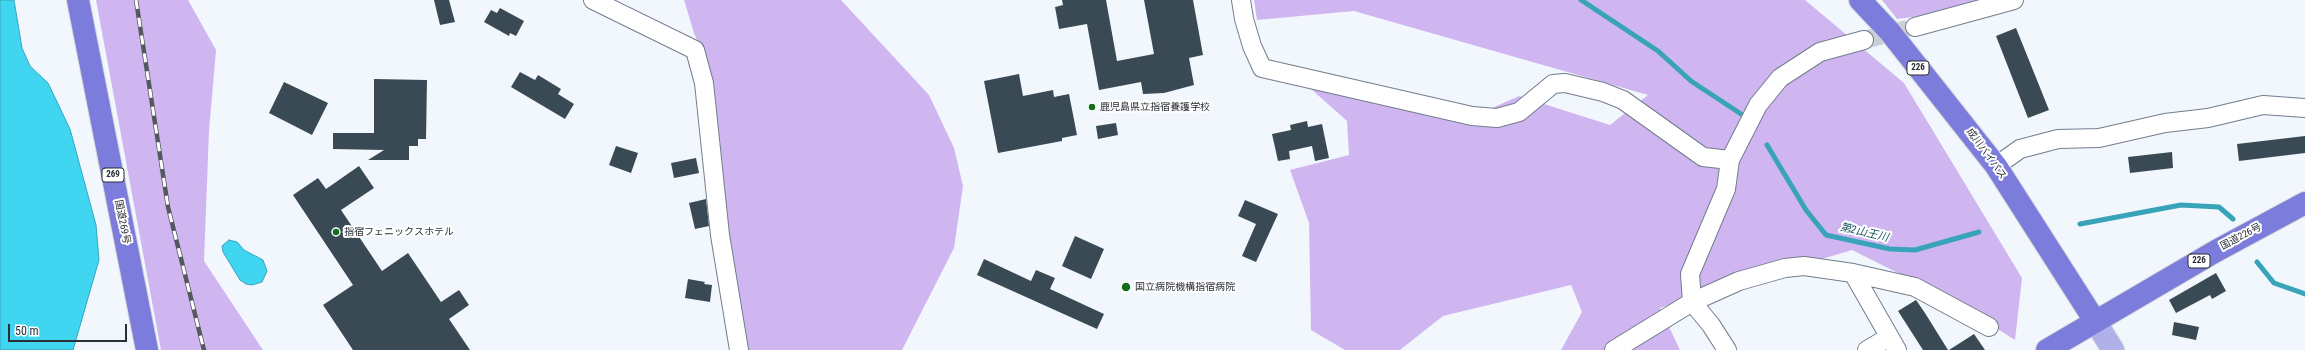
<!DOCTYPE html>
<meta charset="utf-8">
<style>
body{margin:0}
#map{position:relative;width:2305px;height:350px;overflow:hidden;background:#f2f7fe;font-family:"Roboto Condensed",sans-serif}
canvas{display:block}
.scale{position:absolute;left:8px;top:324px;width:119px;height:18px;box-sizing:border-box;border:2px solid #2a2e35;border-top:0;padding-left:5px;font-size:12px;line-height:14px;white-space:nowrap;color:#2a2e35;-webkit-text-stroke:3px #fff;paint-order:stroke}
</style>
<div id="map">
<canvas width="2305" height="350"></canvas>
<div class="scale">50 m</div>
</div>
<script>
const g = document.querySelector('canvas').getContext('2d');
g.lineJoin = 'round';
function fill(path, color) { g.fillStyle = color; g.fill(path, 'evenodd'); }
const shape = rows => new Path2D(rows.map(r => 'M' + r).join(''));
function strokePath(path, color, width, dash) { g.strokeStyle = color; g.lineWidth = width; g.lineCap = dash ? 'butt' : 'round'; g.setLineDash(dash || []); g.stroke(path); }
function label(font, color, halo, rows, align = 'center') {
  g.font = font + ' "Roboto Condensed","Noto Sans JP",sans-serif'; g.lineWidth = 4; g.setLineDash([]); g.textBaseline = 'middle'; g.strokeStyle = halo; g.fillStyle = color; for (const [text, x, y, turn = 0] of rows) {
    g.save(); g.translate(x, y); g.rotate((+turn || 0) * Math.PI / 180); g.textAlign = isNaN(turn) ? turn : align; if (halo) g.strokeText(text, 0, 0); g.fillText(text, 0, 0); g.restore();
  }
}
fill(shape([
 [96,0,188,0,216,50,209,131,204,261,263,350,161,350],
 [684,0,841,0,929,95,954,148,963,186,954,248,902,350,744,350,733,278,711,72,694,33],
 [1254,0,1805,0,1904,83,2022,278,2015,340,1948,298,1852,250,1660,308,1680,350,1561,350,1582,312,1571,285,1443,316,1400,350,1345,350,1311,330,1309,223,1290,170,1349,155,1347,121,1311,89,1320,80,1481,113,1519,96,1610,125,1648,95,1354,11,1257,20],
 [1882,0,1991,0,1966,10,1897,19]
]), '#d0b6f0');
const water = shape([
 [0,0,14,0,22,48,30,66,48,83,70,129,96,225,99,260,73,350,0,350,0,0],
 [229,240,237,242,244,250,263,260,267,271,262,282,252,285,246,284,240,280,223,252,222,246,229,240]
]);
fill(water, '#40d6f1');
strokePath(water, '#39a4b9', 1);
strokePath(shape([
 [1581,0,1658,51,1691,81,1741,114],
 [1767,145,1806,210,1826,235,1890,249,1915,250,1979,232],
 [2080,224,2181,205,2219,207,2233,219],
 [2257,262,2274,283,2305,294]
]), '#39a4b9', 5);
fill(shape([
 [434,0,449,0,455,22,440,25],
 [1062,0,1106,0,1117,61,1154,54,1144,0,1193,0,1203,55,1189,58,1194,85,1164,93,1143,94,1141,82,1099,90,1087,24,1059,29,1055,7,1063,5],
 [500,8,524,21,516,36,510,33,509,36,484,22,491,10,497,13],
 [2016,28,2049,110,2028,118,1996,36],
 [520,72,535,80,538,75,561,89,558,94,574,104,565,119,511,87],
 [1019,74,1023,96,1053,90,1054,97,1069,94,1077,135,1062,138,1062,141,998,153,984,81],
 [374,79,427,80,426,139,418,139,418,146,409,146,409,160,368,160,384,150,333,149,333,133,374,133],
 [284,82,328,103,312,135,269,113],
 [1307,121,1308,127,1322,124,1329,158,1315,161,1312,146,1289,151,1290,159,1278,161,1272,134,1291,130,1290,125],
 [1116,123,1118,135,1098,139,1096,126],
 [2305,136,2305,153,2239,161,2237,144],
 [616,146,638,153,631,173,609,165],
 [2172,152,2173,168,2130,173,2128,157],
 [696,158,699,173,674,178,671,163],
 [359,166,374,188,341,210,382,271,408,253,441,302,459,290,469,305,449,319,470,350,353,350,323,305,353,285,293,195,318,178,326,189],
 [706,199,709,226,695,229,689,203],
 [1245,200,1278,214,1256,262,1242,256,1256,224,1238,216],
 [1075,236,1104,249,1091,279,1062,266],
 [984,259,1031,281,1036,270,1055,278,1050,289,1104,314,1097,329,977,275],
 [2216,273,2226,291,2212,299,2210,295,2176,313,2169,300],
 [688,279,705,282,704,284,712,285,710,302,685,298],
 [1916,300,1925,313,1948,350,1923,350,1898,311],
 [2174,322,2199,327,2196,340,2172,335],
 [1974,334,1985,350,1949,350]
]), '#394a55');
strokePath(shape([
 [1864,40,1915,27]
]), '#cacfd6', 18, [18, 9]);
const minor = shape([
 [593,0,695,50,704,83,720,235,739,350],
 [1241,0,1244,19,1252,46,1262,68,1472,116,1497,118,1519,112,1553,84,1565,83,1603,92,1623,100,1703,157,1730,160],
 [1915,27,2014,0],
 [1996,166,2020,149,2058,139,2099,138,2165,123,2208,118,2263,105,2305,108],
 [1853,273,1897,350],
 [1614,350,1692,302,1739,281,1785,268,1804,266,1853,273,1915,287,1989,327],
 [1727,350,1711,325,1692,302,1690,274,1726,189,1730,160,1758,105,1780,78,1820,52,1864,40],
 [1867,350,1889,337]
]);
const major = shape([
 [2095,321,2113,350]
]);
const highway = shape([
 [78,0,147,350],
 [1860,0,1890,32,1996,166,2095,321],
 [2047,350,2216,251,2305,203]
]);
strokePath(minor, '#737d8d', 20);
strokePath(major, '#d4d5d7', 24);
strokePath(highway, '#d4d5d7', 24);
strokePath(minor, '#fff', 18);
strokePath(major, '#b0b0ea', 22);
strokePath(highway, '#7c7cdc', 22);
const rail = shape([
 [136,0,168,207,204,350]
]);
strokePath(rail, '#53575e', 4.5);
strokePath(rail, '#fff', 3, [9]);
for (const [x, y, r, color] of [
 [1092,107,4,"#146e19"],
 [336,232,4,"#146e19"],
 [1126,287,5,"#146e19"]
]) { const dot = new Path2D(); dot.arc(x, y, r, 0, 2 * Math.PI); g.fillStyle = color; g.fill(dot); strokePath(dot, '#fff', 1.5); }
for (const [x, y, w] of [
 [1918,68,22],
 [113,175,22],
 [2199,261,22]
]) { const box = new Path2D(); box.roundRect(x - w / 2, y - 7, w, 14, 3); g.fillStyle = '#fff'; g.fill(box); strokePath(box, '#2a2e35', 1); }
label('bold 9px', '#2a2e35', null, [
 ["226",1918,68],
 ["269",113,175],
 ["226",2199,261]
]);
label('10px', '#2a2e35', '#fff', [
 ["鹿児島県立指宿養護学校",1100,107],
 ["指宿フェニックスホテル",344,232],
 ["国立病院機構指宿病院",1135,287]
], 'left');
label('10px', '#2a2e35', '#fff', [
 ["成川バイパス",1986,154,54],
 ["国道269号",122,222,79],
 ["国道226号",2241,237,-28]
]);
label('italic 11px', '#16535e', '#fff', [
 ["第2山王川",1864,233,13]
]);
</script>
